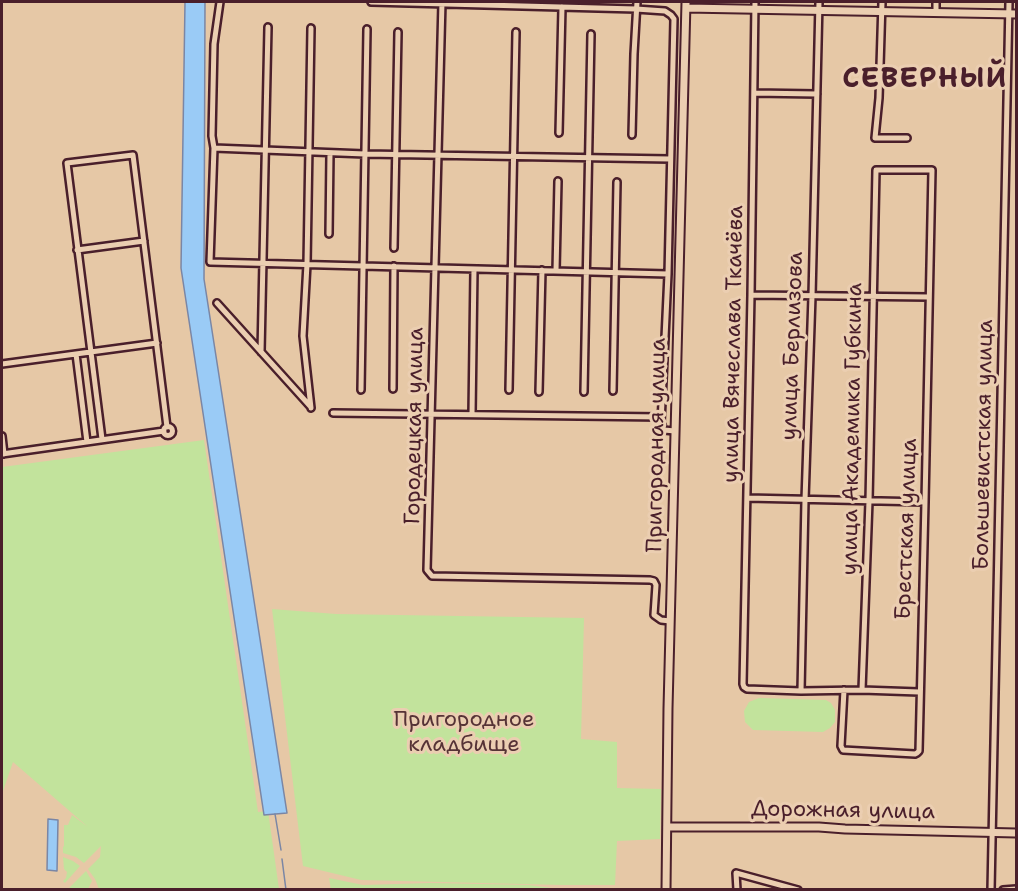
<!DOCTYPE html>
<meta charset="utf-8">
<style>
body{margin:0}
#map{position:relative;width:1018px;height:891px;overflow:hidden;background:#e6c8a6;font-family:"Shantell Sans",sans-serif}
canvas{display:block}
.frame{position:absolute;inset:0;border:3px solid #4a1f2b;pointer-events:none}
</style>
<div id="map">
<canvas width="1018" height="891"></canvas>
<div class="frame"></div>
</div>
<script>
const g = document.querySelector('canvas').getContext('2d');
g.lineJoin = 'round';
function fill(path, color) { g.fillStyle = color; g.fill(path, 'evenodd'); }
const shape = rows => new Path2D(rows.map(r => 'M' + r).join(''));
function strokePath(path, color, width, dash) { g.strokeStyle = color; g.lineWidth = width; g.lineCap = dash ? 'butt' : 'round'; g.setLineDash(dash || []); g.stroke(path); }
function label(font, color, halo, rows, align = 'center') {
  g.font = font + ' "Shantell Sans",sans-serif'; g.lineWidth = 6; g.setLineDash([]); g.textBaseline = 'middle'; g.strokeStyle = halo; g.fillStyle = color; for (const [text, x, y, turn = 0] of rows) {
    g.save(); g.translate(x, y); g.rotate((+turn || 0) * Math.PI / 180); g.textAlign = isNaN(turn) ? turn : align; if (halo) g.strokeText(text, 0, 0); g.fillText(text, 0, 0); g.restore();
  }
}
fill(shape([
 [80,438,80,440,10,450,9,448],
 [204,440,258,812,268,811,279,889,99,889,95,879,88,869,100,857,101,846,84,863,76,857,63,853,63,847,64,846,64,825,68,825,72,815,88,827,13,762,2,794,2,467],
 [272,609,336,614,584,618,581,739,617,742,617,788,661,789,660,839,617,841,615,885,562,885,361,880,303,866],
 [759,698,826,700,831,703,835,710,835,722,830,728,823,732,753,730,745,722,744,711,749,702],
 [63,857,73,861,80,866,65,883,63,881,66,878,67,872,64,869],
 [86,871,92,881,88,889,70,889,69,888],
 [329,878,363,885,430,883,529,885,559,889,331,890]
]), '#c2e39c');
const water = shape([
 [185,2,205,2,204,279,287,813,264,815,181,268,185,2],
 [48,819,58,820,57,871,47,870,48,819]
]);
fill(water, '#9acbf6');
strokePath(water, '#7a86a5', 1.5);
strokePath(shape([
 [275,814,281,850],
 [282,859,286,890]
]), '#7a86a5', 1.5);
const minor = shape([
 [220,2,214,44,212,136,214,148,210,262,668,274],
 [371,2,636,9,665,11,671,15,674,19,668,274,661,423,664,430,675,431],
 [442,2,427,570,432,576,650,580,654,581,656,585,654,615,661,620,670,621],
 [755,2,751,295,743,684,744,687,747,689,801,691,862,690,919,692],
 [882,2,879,98,875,138,907,138],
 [936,12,936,2],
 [311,28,307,264,303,336,311,408],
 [754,93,817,94],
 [559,133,562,7],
 [632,135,634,54,637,2],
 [214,148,365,154,670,159],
 [329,234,330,153],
 [394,248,398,32],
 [77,250,144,241],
 [556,271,558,181],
 [751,295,929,297],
 [217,303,310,406],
 [261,352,268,27],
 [76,354,87,442],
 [2,364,157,343],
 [393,389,394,266],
 [361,390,367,29],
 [509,390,516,32],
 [613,391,617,182],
 [539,392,542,270],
 [584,392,591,34],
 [333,413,661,417],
 [472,414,474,269],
 '163.5 431a4.5 4.5 0 1 1 9 0a4.5 4.5 0 1 1-9 0Z',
 [2,436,4,454],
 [102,439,67,163,133,155,167,427],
 [2,454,164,431],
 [747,498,925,502],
 [844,690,841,746,843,750,915,754,917,753,919,751,925,502,932,170,876,170,869,501,862,690],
 [801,691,805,500,812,296,819,2],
 [737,890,736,873,798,890],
 [991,890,1009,2],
 [1003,890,1016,889]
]);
const tertiary = shape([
 [686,8,1016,14],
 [668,827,819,827,845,829,1016,833],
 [666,890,668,708,686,2]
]);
strokePath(minor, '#4a1f2b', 10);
strokePath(tertiary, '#4a1f2b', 11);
strokePath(minor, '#ebceb1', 5);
strokePath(tertiary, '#ebceb1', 7);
label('22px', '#4a1f2b', '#ebceb1', [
 ["улица Вячеслава Ткачёва",734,344,-89],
 ["улица Берлизова",793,346,-88],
 ["Городецкая улица",415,426,-89],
 ["улица Академика Губкина",853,429,-89],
 ["Пригородная улица",657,445,-89],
 ["Большевистская улица",984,445,-89],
 ["Брестская улица",907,529,-88],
 ["Дорожная улица",843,811,1]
]);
label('22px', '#563336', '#ebceb1', [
 ["Пригородное",464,720],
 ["кладбище",464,745]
]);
g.letterSpacing = '1.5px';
label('bold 28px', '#4a1f2b', '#ebceb1', [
 ["СЕВЕРНЫЙ",925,80]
]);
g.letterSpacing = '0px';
</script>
